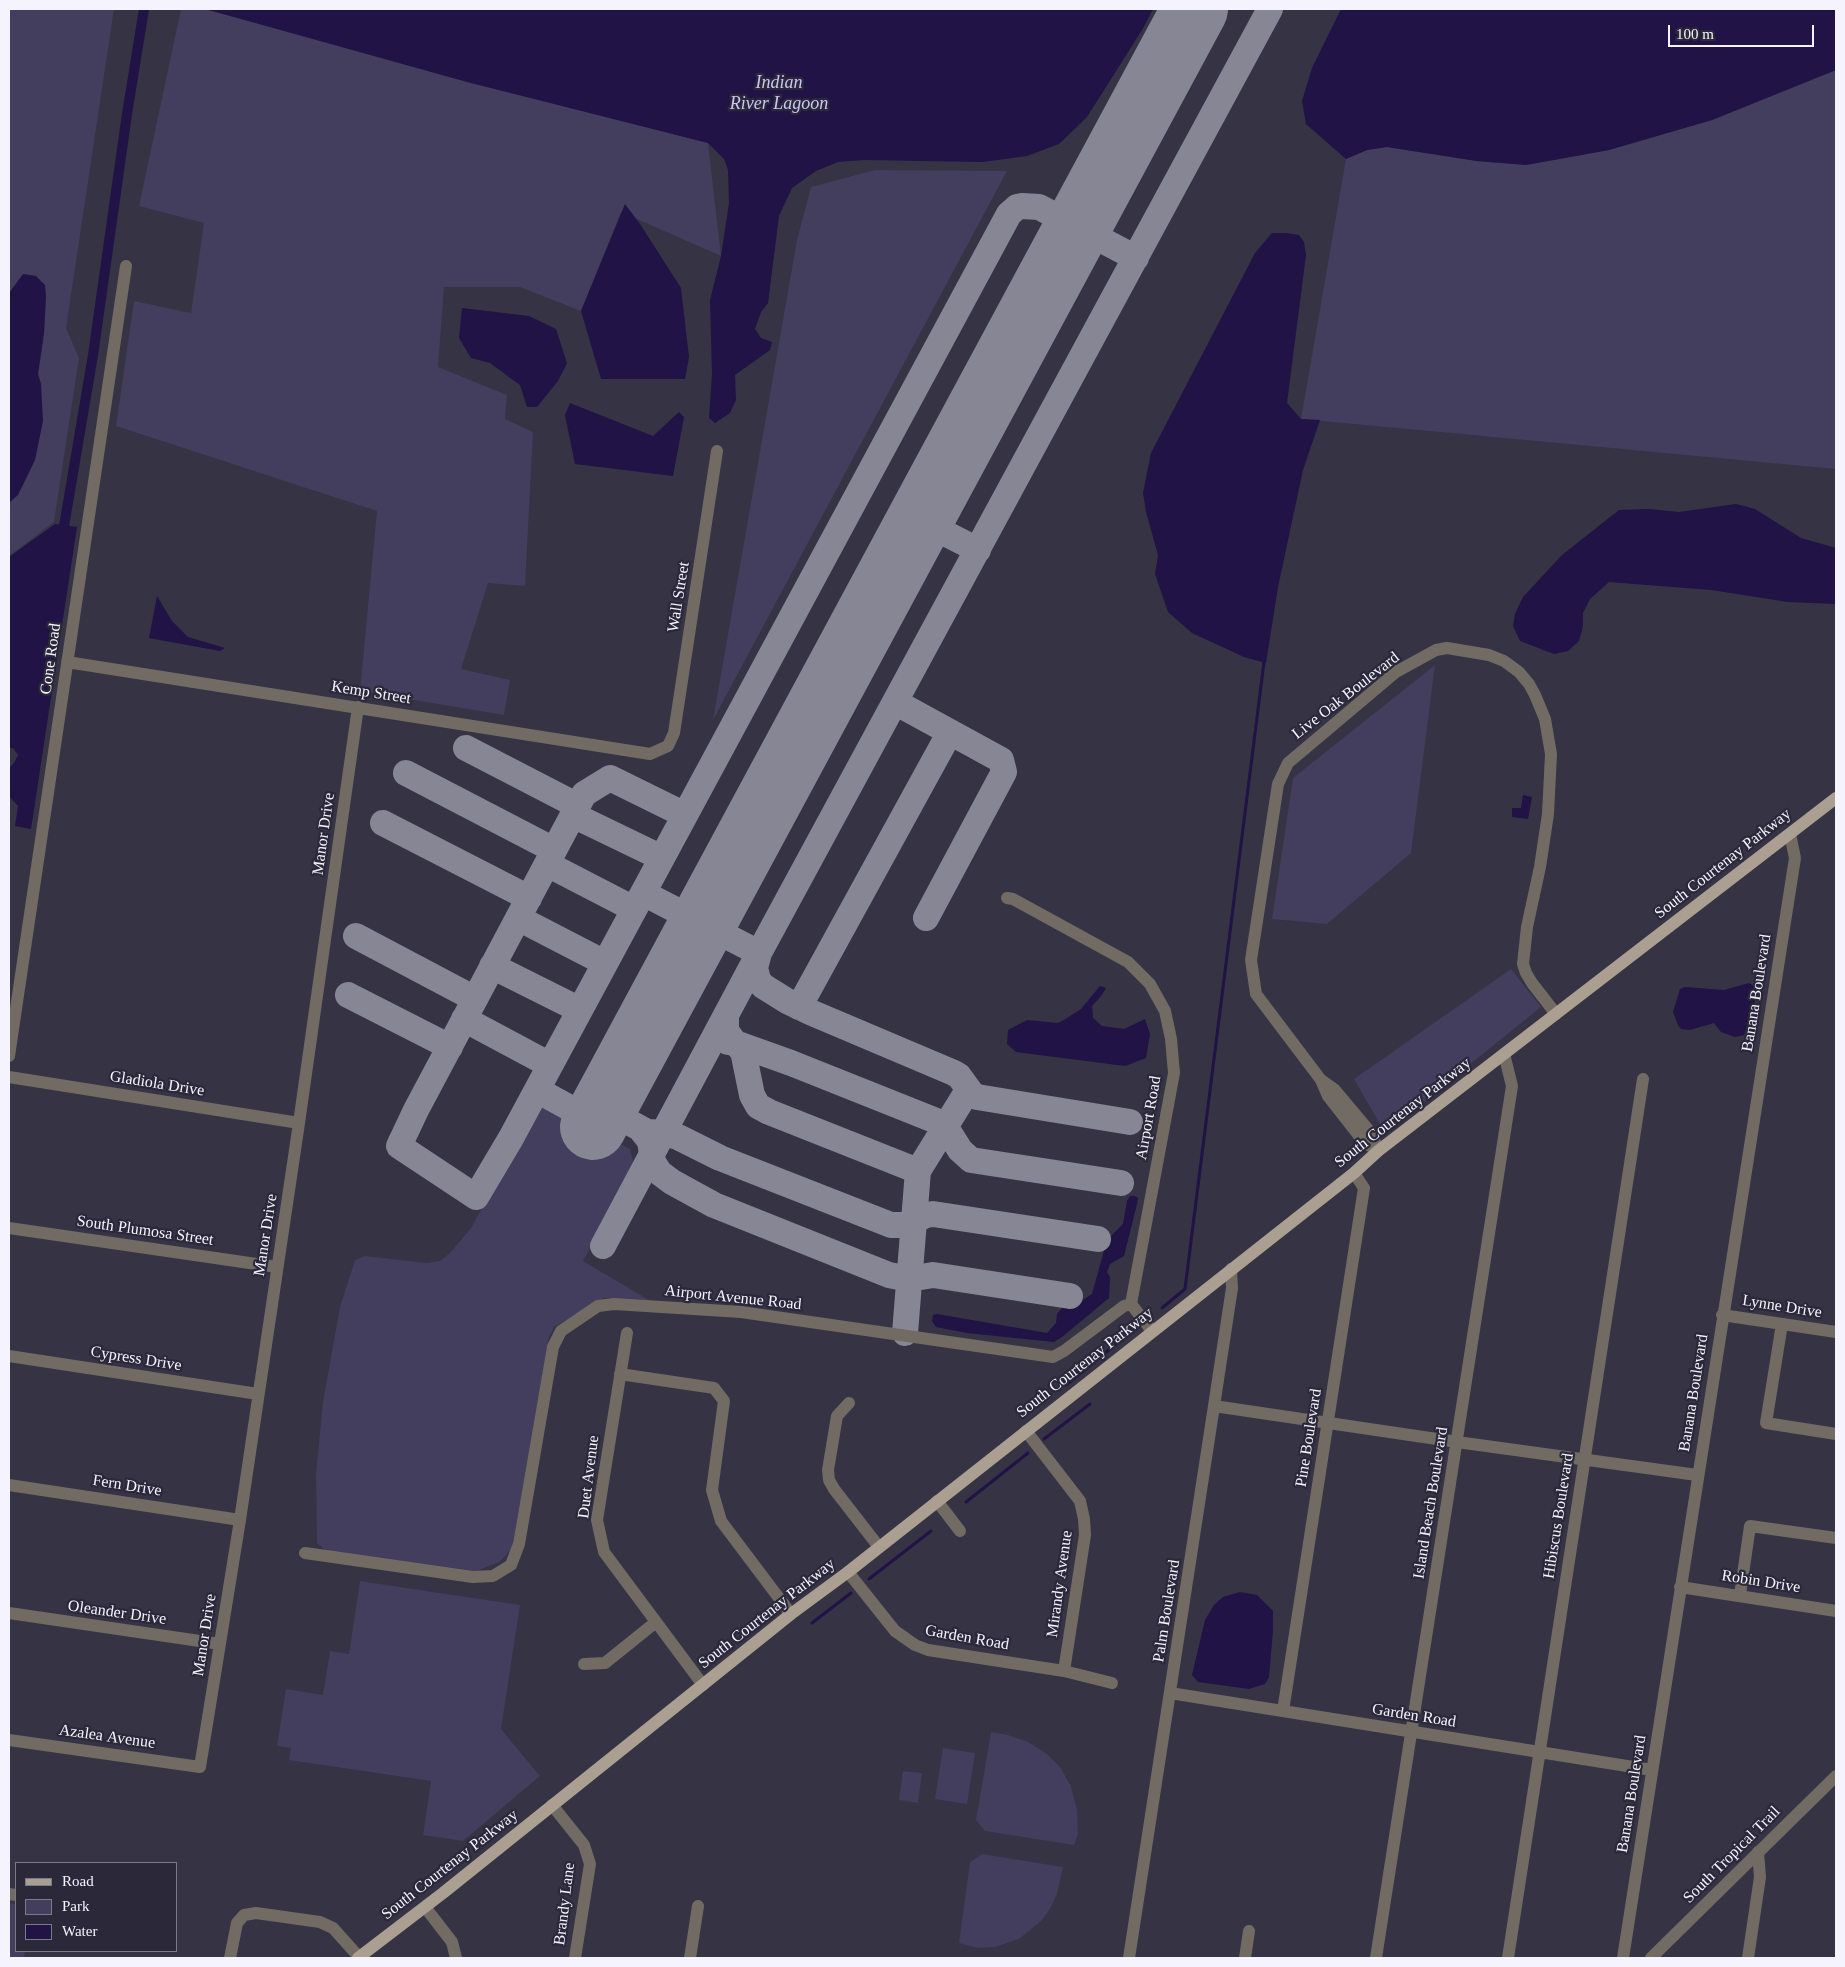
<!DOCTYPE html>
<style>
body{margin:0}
#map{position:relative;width:1845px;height:1967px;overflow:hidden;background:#353344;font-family:"Times New Roman",serif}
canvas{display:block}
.frame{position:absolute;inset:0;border:10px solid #f4f3fe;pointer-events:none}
.legend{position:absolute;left:15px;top:1862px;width:162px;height:90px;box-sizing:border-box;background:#2b2939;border:1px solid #7b7a88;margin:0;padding:6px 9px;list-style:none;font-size:15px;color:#f4f3fe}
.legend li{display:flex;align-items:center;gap:10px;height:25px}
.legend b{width:25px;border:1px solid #7b7a88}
.scale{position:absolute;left:1668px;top:25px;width:146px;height:22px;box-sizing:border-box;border:2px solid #f4f3fe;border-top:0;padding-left:6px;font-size:15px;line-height:18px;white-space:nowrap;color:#f4f3fe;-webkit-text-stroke:4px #2b2939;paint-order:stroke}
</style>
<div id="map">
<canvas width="1845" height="1967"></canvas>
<div class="frame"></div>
<ul class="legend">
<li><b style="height:6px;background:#ab9f91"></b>Road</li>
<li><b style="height:14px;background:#433d5e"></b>Park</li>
<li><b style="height:14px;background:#211345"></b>Water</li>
</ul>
<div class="scale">100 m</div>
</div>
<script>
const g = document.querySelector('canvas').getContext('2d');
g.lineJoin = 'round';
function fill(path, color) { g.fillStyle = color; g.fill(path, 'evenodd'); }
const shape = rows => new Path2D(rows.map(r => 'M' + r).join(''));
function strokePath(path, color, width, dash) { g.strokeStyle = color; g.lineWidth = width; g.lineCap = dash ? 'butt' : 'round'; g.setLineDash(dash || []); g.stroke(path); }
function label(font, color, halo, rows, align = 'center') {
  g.font = font + ' "Times New Roman",serif'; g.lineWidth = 4.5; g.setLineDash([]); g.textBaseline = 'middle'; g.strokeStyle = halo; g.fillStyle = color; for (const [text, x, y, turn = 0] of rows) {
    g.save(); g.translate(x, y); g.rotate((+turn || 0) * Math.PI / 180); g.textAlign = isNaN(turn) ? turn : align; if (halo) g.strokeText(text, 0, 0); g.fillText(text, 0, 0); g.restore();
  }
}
fill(shape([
 [9,9,114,9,66,328,79,358,54,522,9,556],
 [181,9,205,9,708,143,721,256,621,212,581,311,520,287,444,287,438,367,507,395,505,419,533,432,525,586,488,583,461,669,510,680,504,715,360,691,377,511,116,426,134,301,191,313,204,223,139,206],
 [1836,70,1836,469,1301,419,1346,159,1367,150,1387,147,1477,161,1526,165,1609,150,1712,120],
 [875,170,1007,171,713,720,797,240,811,187],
 [1435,665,1411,853,1327,924,1272,919,1293,778],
 [1511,969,1541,1007,1385,1133,1354,1079],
 [543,1108,551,1108,630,1149,635,1168,583,1261,649,1300,604,1298,554,1327,549,1337,512,1549,499,1562,477,1571,326,1551,317,1543,316,1474,323,1402,340,1307,355,1260,365,1256,427,1263,440,1261,450,1253,471,1228,537,1111],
 [360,1581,520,1605,501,1729,540,1776,463,1841,423,1835,431,1781,289,1760,291,1748,277,1746,286,1689,323,1695,330,1651,349,1654],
 [991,1732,1008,1735,1028,1742,1047,1754,1061,1768,1071,1787,1077,1810,1078,1834,1074,1845,985,1831,976,1820],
 [943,1748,975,1753,967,1804,935,1799],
 [903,1771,922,1773,918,1803,899,1800],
 [982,1854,1063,1867,1057,1894,1050,1909,1041,1921,1019,1939,995,1947,978,1948,959,1943,970,1862],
 [9,1903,16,1904,16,1951,25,1951,24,1958,9,1958]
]), '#433d5e');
fill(shape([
 [205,9,1153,9,1142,30,1087,117,1059,144,1027,156,983,162,864,160,838,162,816,171,792,188,779,216,768,303,761,312,755,329,761,338,772,342,770,350,735,375,736,400,730,413,715,423,709,418,712,374,710,300,721,256,729,203,728,170,724,159,708,143,467,82],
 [1341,9,1836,9,1836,70,1712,120,1609,150,1526,165,1477,161,1387,147,1367,150,1346,159,1306,124,1302,101,1312,68],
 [625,204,640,224,681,288,689,357,685,379,601,379,581,311],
 [1272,233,1286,233,1299,235,1304,242,1306,255,1287,403,1301,419,1320,420,1303,470,1278,587,1266,663,1244,657,1192,633,1168,612,1155,574,1158,555,1146,512,1143,493,1151,453,1255,253],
 [23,274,36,276,45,285,46,297,44,334,38,374,41,384,43,421,35,460,18,495,9,503,9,293],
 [462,308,529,316,556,329,567,363,558,381,537,407,527,407,520,385,490,363,471,358,459,338],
 [570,403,653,436,679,412,684,417,673,476,575,464,565,415],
 [1736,504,1755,509,1801,538,1836,548,1836,604,1788,602,1711,590,1609,582,1590,599,1583,613,1583,626,1579,641,1568,651,1554,654,1520,641,1513,626,1515,614,1523,597,1562,555,1619,510,1649,509,1679,512],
 [55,524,77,527,31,829,15,826,18,806,9,796,9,768,14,763,18,755,14,749,9,747,9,557],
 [157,596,172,621,188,637,225,648,220,651,149,638],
 [1523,795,1532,797,1528,819,1512,817,1512,808,1521,808],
 [1749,983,1757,988,1754,1007,1744,1035,1735,1037,1721,1032,1714,1023,1690,1030,1681,1029,1678,1025,1673,1012,1680,989,1685,987,1724,990],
 [1100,986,1106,988,1102,995,1092,1006,1093,1018,1102,1026,1124,1029,1145,1019,1150,1034,1146,1058,1125,1066,1016,1052,1007,1044,1008,1030,1027,1020,1058,1023,1064,1020,1081,1009],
 [1130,1196,1135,1196,1138,1198,1137,1204,1124,1256,1110,1264,1107,1272,1110,1277,1109,1298,1062,1337,1054,1342,967,1333,936,1327,932,1321,933,1315,937,1314,1047,1333,1056,1323,1057,1314,1062,1308,1071,1308,1092,1294,1107,1240,1123,1224,1127,1201],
 [1240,1592,1257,1595,1273,1611,1273,1631,1269,1677,1265,1684,1249,1689,1198,1682,1192,1675,1205,1620,1214,1605,1223,1597]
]), '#211345');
strokePath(shape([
 [1162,1308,1185,1289,1264,662],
 [1066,1385,1126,1336],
 [1044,1439,1090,1404],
 [966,1502,1028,1453],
 [869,1579,931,1531],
 [812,1623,851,1593]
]), '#211345', 3);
strokePath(shape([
 [62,538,93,355,127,114,144,9]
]), '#211345', 10);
strokePath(shape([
 [919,520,978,550],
 [895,702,1001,760,1004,772,926,918],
 [466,748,578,806],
 [406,773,554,850],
 [573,815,662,858],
 [685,815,610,778,584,794,416,1110,399,1146,476,1197,511,1138,1009,214,1017,207,1022,206,1039,207,1136,258],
 [383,823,529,898],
 [547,864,634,909],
 [643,893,759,953,755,968,758,980,763,986,787,1001,810,1012,954,1073,959,1076,972,1094,977,1097,1130,1122],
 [518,918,605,963],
 [356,936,475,999],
 [492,966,580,1010],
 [348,995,450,1047],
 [799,1007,950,732],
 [726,1018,726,1031,735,1043,791,1063,939,1122,950,1134,960,1150,971,1160,1121,1183],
 [464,1019,550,1065],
 [728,1042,735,1043,743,1051,752,1095,758,1106,769,1112,918,1171],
 [537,1090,568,1107,586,1110,599,1106,612,1090,612,1100,617,1110,625,1120,658,1138],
 [642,1131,650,1141,653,1162,656,1167,660,1173,672,1182,714,1205,889,1275,909,1279,933,1275,1070,1296],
 [649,1132,664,1133,678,1137,720,1158,891,1225,905,1225,926,1215,933,1214,1098,1239],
 [603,1246,759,953,1270,9],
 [905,1333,918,1171,968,1090]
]), '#878694', 26);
strokePath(shape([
 [593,1127,1195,9]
]), '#878694', 66);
strokePath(shape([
 [67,662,650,754,668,746,674,733,717,451],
 [1007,898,1013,899,1128,962,1150,984,1165,1011,1171,1039,1174,1073,1131,1304,1152,1331],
 [9,1056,126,266],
 [9,1077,299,1123],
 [1321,1080,1335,1090,1372,1134,1378,1151],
 [1378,1151,1364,1142,1328,1096,1321,1080,1256,994,1251,960,1278,784,1288,763,1396,672,1436,650,1447,648,1489,655,1504,661,1519,672,1529,684,1535,695,1545,719,1551,754,1548,814,1540,867,1527,927,1523,964,1526,973,1532,983,1556,1014],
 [9,1228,277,1267],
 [1722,1315,1836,1332],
 [1782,1324,1766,1423,1836,1434],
 [627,1333,597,1520,604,1552,703,1685],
 [9,1356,258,1394],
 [620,1374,714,1388,724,1401,712,1490,721,1521,791,1614],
 [849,1403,837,1416,828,1470,829,1480,834,1489,879,1547],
 [1214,1406,1457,1442,1697,1475],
 [1026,1431,1080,1501,1084,1519,1085,1535,1064,1671],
 [9,1485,240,1520],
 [937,1501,960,1531],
 [305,1553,473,1577,493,1576,511,1565,519,1544,553,1347,561,1331,598,1306,614,1304,741,1312,1053,1357,1064,1351,1124,1306,1131,1304],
 [848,1572,895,1631,915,1645,928,1650,1064,1671,1112,1683],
 [1680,1587,1836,1611],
 [1740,1595,1750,1526,1836,1538],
 [9,1613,220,1644],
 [584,1664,605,1663,656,1622],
 [1170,1693,1652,1770],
 [1283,1711,1364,1188,1354,1173],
 [9,1740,200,1767,240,1520,299,1123,358,707],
 [552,1805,584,1845,590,1864,575,1958],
 [9,1894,16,1895],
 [425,1907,452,1942,456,1958],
 [230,1958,237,1923,244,1915,256,1913,320,1922,333,1928,359,1957],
 [690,1958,698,1906],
 [1129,1958,1214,1406,1232,1288,1231,1269],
 [1245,1958,1249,1931],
 [1376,1958,1512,1086,1504,1054],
 [1508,1958,1643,1079],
 [1623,1958,1795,858,1790,834],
 [1651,1958,1836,1776],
 [1748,1958,1760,1877,1758,1852]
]), '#716b64', 12);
strokePath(shape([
 [358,1958,443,1893,791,1614,848,1572,1354,1173,1378,1151,1836,798]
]), '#ab9f91', 12);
label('16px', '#f4f3fe', '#2b2939', [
 ["Wall Street",679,597,-81],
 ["Cone Road",51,659,-82],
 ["Kemp Street",371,693,9],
 ["Live Oak Boulevard",1346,696,-38],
 ["Manor Drive",324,834,-82],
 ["South Courtenay Parkway",1723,864,-38],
 ["Banana Boulevard",1757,993,-81],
 ["Gladiola Drive",157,1084,9],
 ["South Courtenay Parkway",1403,1113,-38],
 ["Airport Road",1149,1118,-80],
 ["South Plumosa Street",145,1231,8],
 ["Manor Drive",266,1235,-81],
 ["Airport Avenue Road",733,1298,6],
 ["Lynne Drive",1782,1307,9],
 ["Cypress Drive",136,1359,9],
 ["South Courtenay Parkway",1085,1363,-38],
 ["Banana Boulevard",1694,1393,-81],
 ["Pine Boulevard",1309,1438,-81],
 ["Duet Avenue",589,1477,-83],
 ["Fern Drive",127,1486,9],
 ["Island Beach Boulevard",1431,1503,-81],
 ["Hibiscus Boulevard",1559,1516,-81],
 ["Robin Drive",1761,1582,9],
 ["Mirandy Avenue",1060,1584,-82],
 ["Palm Boulevard",1167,1611,-81],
 ["Oleander Drive",117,1613,8],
 ["South Courtenay Parkway",767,1614,-38],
 ["Manor Drive",205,1635,-81],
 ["Garden Road",967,1638,10],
 ["Garden Road",1414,1716,9],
 ["Azalea Avenue",107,1737,8],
 ["Banana Boulevard",1632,1794,-81],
 ["South Tropical Trail",1732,1855,-45],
 ["South Courtenay Parkway",450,1865,-38],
 ["Brandy Lane",565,1904,-83]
]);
label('italic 18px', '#ccc5f8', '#2b2939', [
 ["Indian",779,83],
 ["River Lagoon",779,104]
]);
</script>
